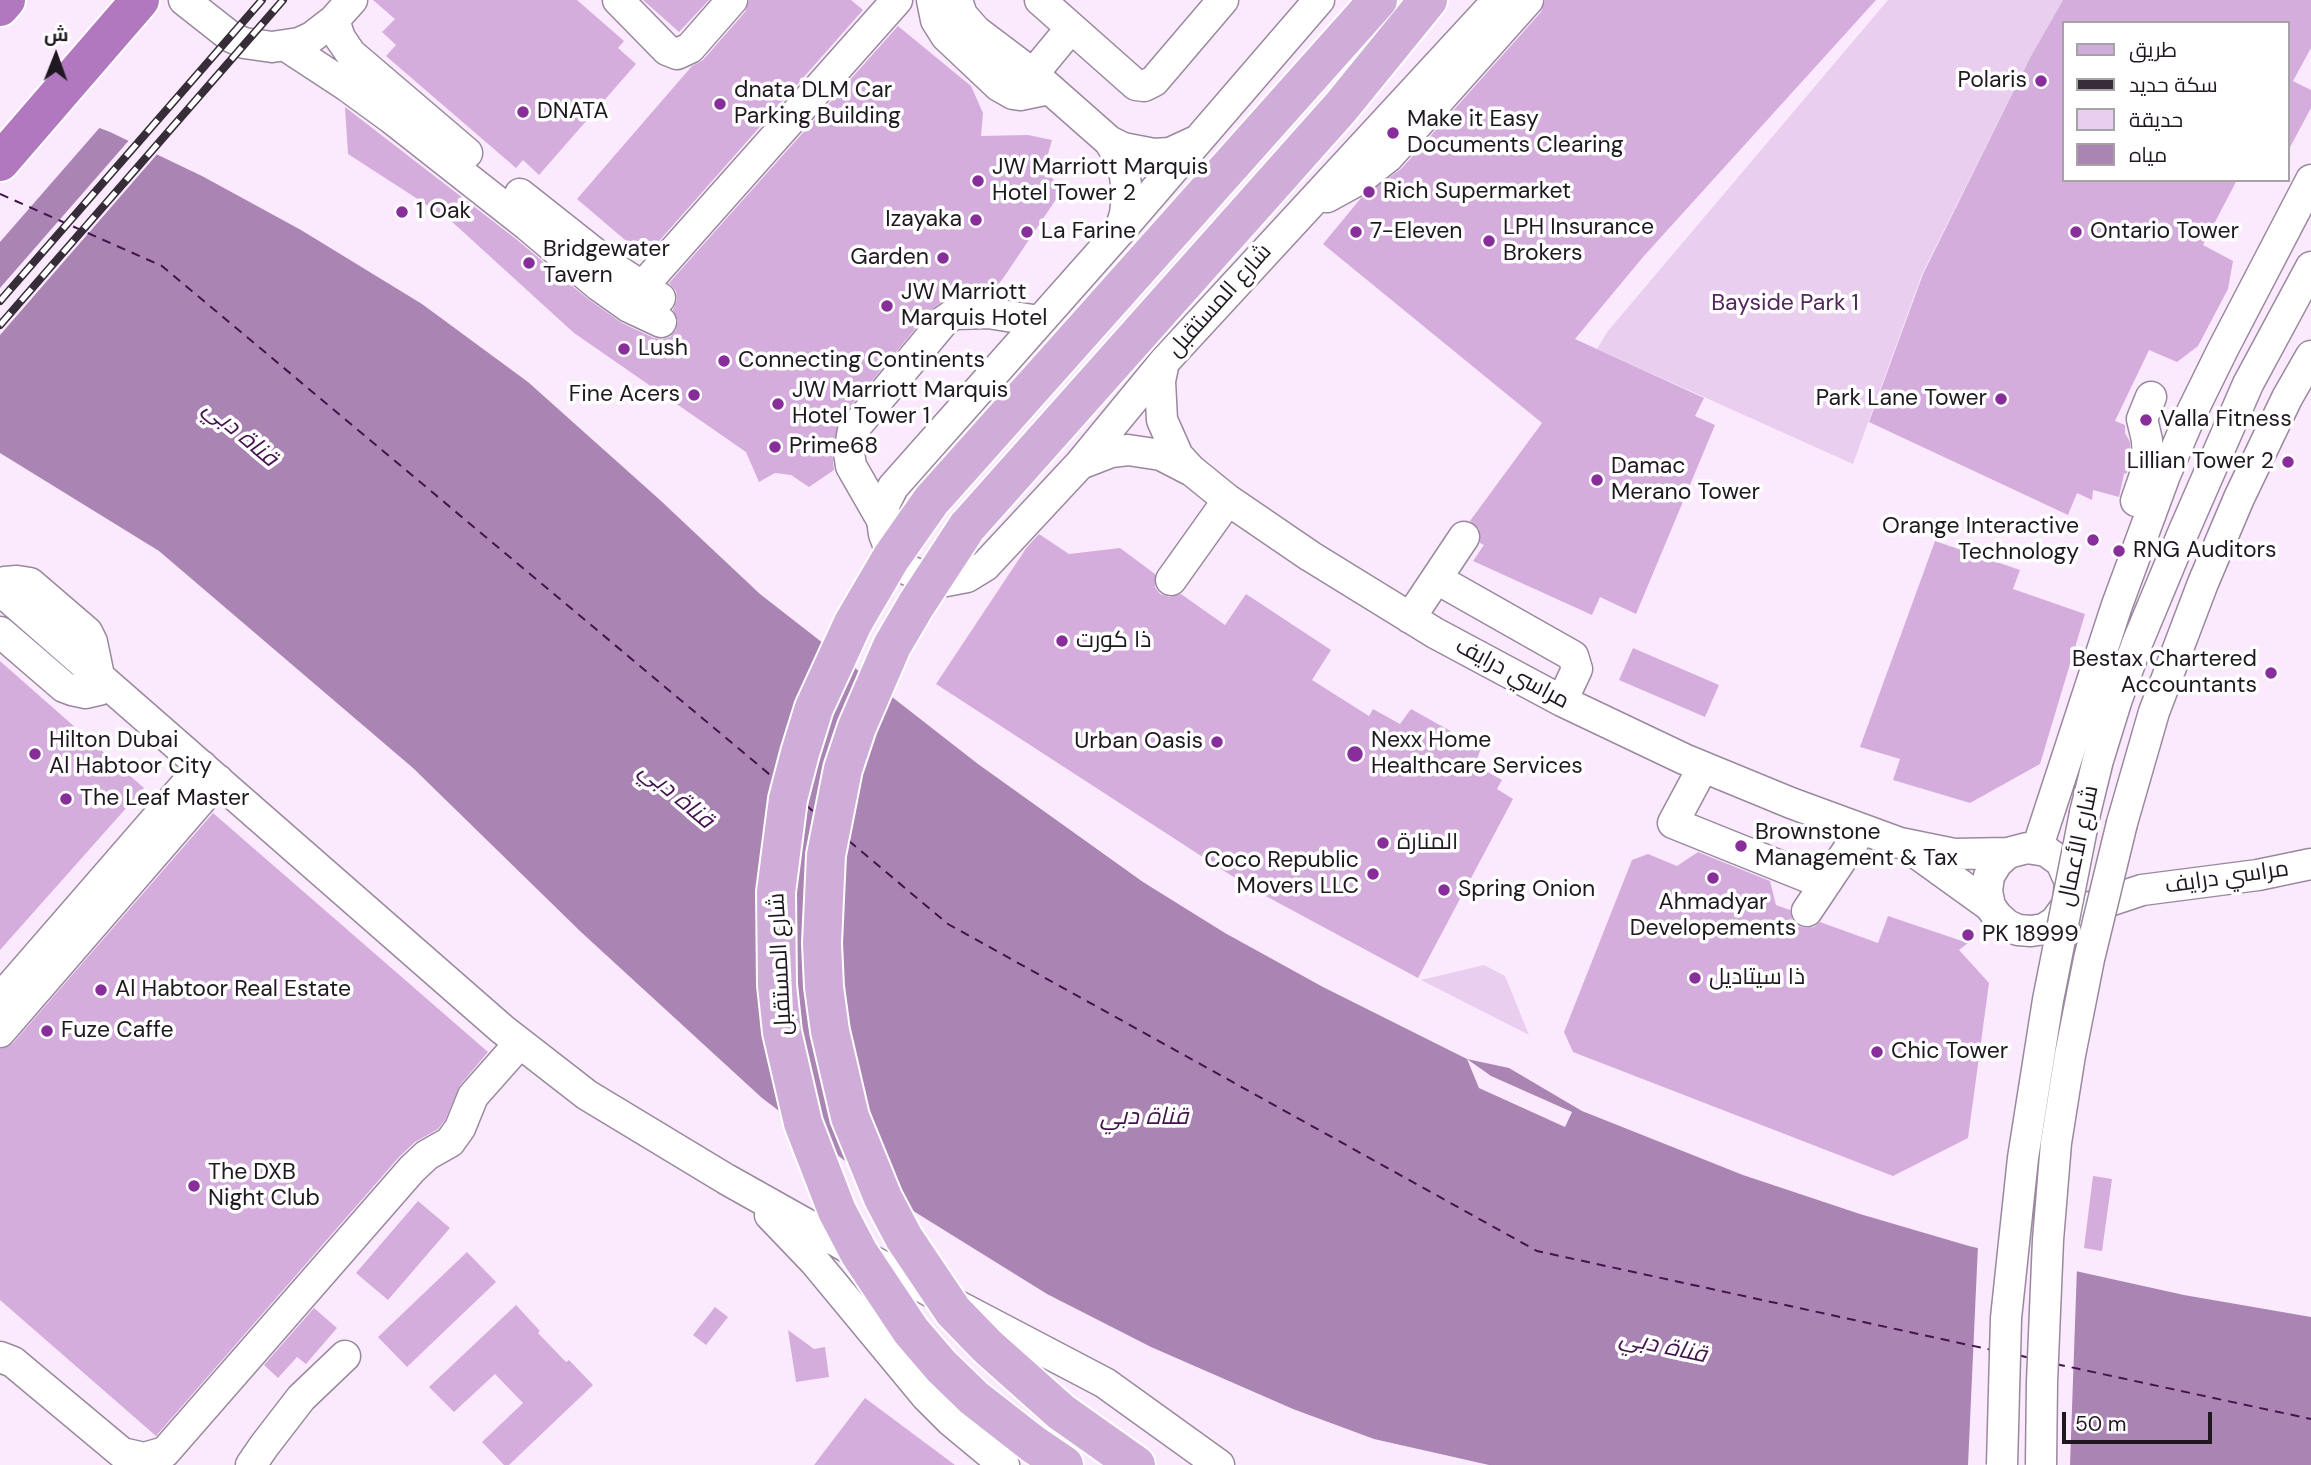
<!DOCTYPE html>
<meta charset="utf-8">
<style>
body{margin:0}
#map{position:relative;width:2311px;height:1465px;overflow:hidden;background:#fbeafe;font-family:"DM Sans",Cairo,sans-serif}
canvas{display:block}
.legend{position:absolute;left:2062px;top:21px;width:228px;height:161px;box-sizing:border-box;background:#fff;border:2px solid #a6a3a6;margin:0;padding:9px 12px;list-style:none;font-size:21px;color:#201821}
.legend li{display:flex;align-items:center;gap:14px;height:35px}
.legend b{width:35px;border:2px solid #a6a3a6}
.north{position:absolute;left:21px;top:21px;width:70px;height:70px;-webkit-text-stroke:5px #fff;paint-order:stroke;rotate:1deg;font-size:19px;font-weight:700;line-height:28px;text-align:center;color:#201821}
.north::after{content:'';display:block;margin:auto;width:24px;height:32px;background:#201821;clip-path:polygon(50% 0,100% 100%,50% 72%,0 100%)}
.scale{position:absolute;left:2062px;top:1412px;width:150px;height:32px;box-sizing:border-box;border:4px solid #201821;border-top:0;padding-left:9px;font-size:21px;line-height:24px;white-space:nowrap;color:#201821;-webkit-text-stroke:5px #fff;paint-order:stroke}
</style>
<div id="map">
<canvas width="2311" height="1465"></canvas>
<ul class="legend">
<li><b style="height:9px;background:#d0add9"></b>طريق</li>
<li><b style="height:9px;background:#362d38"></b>سكة حديد</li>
<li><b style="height:19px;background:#e9ceef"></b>حديقة</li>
<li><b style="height:19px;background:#aa85b3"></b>مياه</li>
</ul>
<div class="north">ش</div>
<div class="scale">50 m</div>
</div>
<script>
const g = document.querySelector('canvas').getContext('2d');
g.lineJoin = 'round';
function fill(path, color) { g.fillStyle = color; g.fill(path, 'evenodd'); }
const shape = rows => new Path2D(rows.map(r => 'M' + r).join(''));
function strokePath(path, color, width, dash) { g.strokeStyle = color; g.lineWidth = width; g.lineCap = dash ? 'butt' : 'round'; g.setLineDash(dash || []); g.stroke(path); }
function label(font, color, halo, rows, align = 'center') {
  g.font = font + ' "DM Sans",Cairo,sans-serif'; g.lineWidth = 7; g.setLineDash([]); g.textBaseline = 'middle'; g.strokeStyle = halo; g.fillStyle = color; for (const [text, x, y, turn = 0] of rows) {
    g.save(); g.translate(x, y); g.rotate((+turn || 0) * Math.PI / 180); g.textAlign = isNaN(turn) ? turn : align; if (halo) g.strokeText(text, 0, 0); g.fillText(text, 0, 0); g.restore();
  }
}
fill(shape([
 [1888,0,2063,0,2031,56,1922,274,1853,464,1597,349,1608,331],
 [1484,965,1505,976,1529,1035,1421,980]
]), '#e9ceef');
fill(shape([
 [0,90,110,132,202,176,301,230,422,304,528,382,660,500,760,594,978,764,1143,882,1225,933,1323,987,1467,1059,1509,1068,1582,1111,1743,1175,1860,1214,1969,1246,2071,1270,2184,1295,2311,1317,2311,1465,1489,1465,1374,1439,1293,1409,1151,1347,1047,1294,902,1204,762,1098,581,932,413,768,159,551,0,453]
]), '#aa85b3');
fill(shape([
 [0,86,102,125,0,242],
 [131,138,159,152,0,335,0,288],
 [1467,1059,1491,1076,1572,1112,1565,1127,1479,1088],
 [1978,1245,2077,1267,2070,1465,1968,1465]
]), '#fbeafe');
strokePath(shape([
 [0,194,162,266,775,779],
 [806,805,815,813],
 [849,841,948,924,1537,1251,1992,1350],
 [2018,1355,2030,1358],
 [2056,1364,2311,1419]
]), '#43134d', 2, [9, 7]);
fill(shape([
 [373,0,577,0,624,41,618,48,636,64,539,175,523,160,516,168,386,56,396,45,382,32,395,19],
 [643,0,709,0,679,32],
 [749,0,851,0,863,10,645,257,577,199,692,66,703,60,745,12],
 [1545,0,1876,0,1643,257,1575,339,1704,398,1695,416,1715,425,1636,614,1600,597,1592,615,1473,561,1484,545,1480,543,1479,529,1470,521,1542,423,1323,244,1361,198,1401,169,1541,12],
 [2063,0,2311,0,2311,48,2293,81,2311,90,2311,108,2288,151,2288,23,2064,23,2064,180,2237,180,2203,245,2233,261,2228,289,2198,346,2177,362,2149,350,2115,421,2125,425,2125,433,2130,442,2130,463,2127,473,2124,474,2119,497,2093,490,2092,500,2077,493,2068,515,1869,422,1923,274,2031,56],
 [898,26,971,86,983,113,981,136,1028,135,1052,140,1046,161,1050,176,1063,189,1004,277,989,296,953,297,944,300,931,310,840,419,832,450,834,470,809,487,791,475,775,473,759,482,746,452,574,333,450,220,348,154,345,107,516,239,588,299,622,323,654,338,663,339,670,337,676,330,678,321,673,310,677,300,676,291,669,283],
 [1039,534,1069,554,1120,548,1155,574,1155,587,1160,594,1170,597,1181,594,1225,625,1246,594,1331,650,1312,680,1369,716,1373,709,1400,724,1411,709,1481,748,1475,765,1502,780,1497,789,1513,799,1418,978,1249,887,936,684,1027,547],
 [1935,541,2020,570,2013,589,2085,614,2040,764,1970,803,1893,780,1900,759,1860,747],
 [1633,648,1719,685,1705,717,1619,680],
 [0,661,144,788,0,950],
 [213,813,488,1052,460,1085,445,1120,438,1129,415,1142,399,1157,156,1436,0,1300,0,1049,13,1043],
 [1698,852,1770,881,1776,905,1790,910,1792,919,1798,926,1805,928,1814,927,1820,922,1878,943,1888,916,1968,943,1959,950,1989,983,1968,1138,1893,1176,1573,1052,1564,1032,1632,860,1648,854,1677,866],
 [2093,1176,2112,1179,2102,1251,2084,1248],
 [418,1201,450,1228,388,1300,356,1273],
 [467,1252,496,1282,407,1367,378,1337],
 [516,1305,540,1331,538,1333,566,1362,569,1360,593,1385,509,1465,504,1465,482,1442,523,1403,495,1374,454,1412,429,1387],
 [715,1307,728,1317,706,1345,693,1335],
 [314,1308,337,1328,306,1364,297,1357,278,1378,264,1365],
 [788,1330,814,1349,825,1347,829,1377,796,1382],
 [865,1398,955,1465,814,1465]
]), '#d4addd');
const minor = shape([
 [184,0,231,37,244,43,272,47,299,43,312,37,334,20,352,0],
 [618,0,667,50,677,54,690,48,732,0],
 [932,0,936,20,946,36,999,86,1013,94,1020,95,1049,89],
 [957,0,962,15,976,31,1033,74,1109,141,1123,148,1154,154,1170,153,1196,141],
 [1040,0,1136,85,1144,86,1154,81,1223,0],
 [1319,0,1119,232,893,487,885,503,882,520,884,534,889,547,906,569,925,578,946,581,967,577,985,566,1080,464,1164,362,1498,0],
 [334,20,340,38,351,54,467,153],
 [286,46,347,86,391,118,527,225,598,285,629,307,661,322],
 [1033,74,1071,28],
 [1109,141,1119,157,1125,176,1127,195,1125,214,1120,230],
 [520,194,611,266,660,298],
 [1327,197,1360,179,1388,157,1528,0],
 [632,302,642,287,897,0],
 [1164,362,1160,381,1162,420,1178,456,1191,470,1228,500,1310,556,1435,633,1562,701,1684,759,1791,803,1900,843,1954,854,2008,853,2027,848,2046,851,2061,862,2070,882,2068,904,2055,922,2044,929,2031,931,2018,930,2007,925,1997,916,1990,906,1987,891,1989,876,1997,863,2008,853],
 [1080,464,1111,452,1128,450,1161,455,1190,470],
 [2136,501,2148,466,2147,440,2142,419,2151,397],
 [882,520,851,466,849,453,853,430,944,321,954,314,988,313,1039,321],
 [1437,579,1573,656,1577,669,1562,701],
 [1171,580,1228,500],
 [0,585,5,582,17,581,30,583,87,632,92,642,99,676],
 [0,590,502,1029,587,1095,726,1179,863,1256,1105,1383,1219,1465],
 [1410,618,1464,537],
 [0,632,64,687,72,690,86,693,99,690,105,682],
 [1703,767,1673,823,1825,884],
 [2085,813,2098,760,2116,702,2138,641,2183,533,2248,384,2311,267],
 [2122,823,2154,712,2203,583,2239,498,2287,398,2311,356],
 [2037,849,2117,605,2165,475,2191,414,2223,349,2311,180],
 [1915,852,1990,906],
 [2082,910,2142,890,2258,875,2311,864],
 [1807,911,1862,829],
 [0,999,202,766],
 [0,1032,218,780],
 [770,1215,815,1262,926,1396,951,1421,1004,1465],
 [0,1357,13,1362,122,1453,144,1458,165,1452,412,1169,427,1155,450,1142,460,1128,473,1096,519,1044],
 [251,1465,264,1446,301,1398,345,1356]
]);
const major = shape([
 [931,501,1378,0],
 [967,527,1341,107,1428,0],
 [1061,1412,1136,1465],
 [1033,1444,1064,1465]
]);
const highway = shape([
 [0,7,6,0],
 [0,162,140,0]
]);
strokePath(minor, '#9a889e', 33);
strokePath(major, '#fff', 42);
strokePath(highway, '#fff', 42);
strokePath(minor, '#fff', 30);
strokePath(major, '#d0add9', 38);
strokePath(highway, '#b177bf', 38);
const rail = shape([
 [0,301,262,0],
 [0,325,283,0]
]);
strokePath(rail, '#362d38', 8);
strokePath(rail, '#fff', 5, [16]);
const minorBridge = shape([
 [2002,1465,2006,1318,2023,1158,2048,1000,2085,813],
 [2041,1465,2042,1382,2048,1240,2056,1143,2070,1055,2089,959,2122,823]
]);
const majorBridge = shape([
 [931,501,891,558,853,623,814,708,800,753,788,799,776,892,777,985,782,1032,803,1123,837,1211,859,1253,911,1331,941,1366,974,1398,1033,1444],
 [967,527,916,605,892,646,857,727,843,769,826,855,822,943,824,987,830,1031,850,1117,883,1198,904,1238,953,1311,988,1347,1061,1412]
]);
strokePath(minorBridge, '#9a889e', 33, []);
strokePath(majorBridge, '#fff', 42, []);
strokePath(minorBridge, '#fff', 30);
strokePath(majorBridge, '#d0add9', 38);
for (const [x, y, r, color] of [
 [2041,81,7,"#872e9a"],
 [720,104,7,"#872e9a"],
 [523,112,7,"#872e9a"],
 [1393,133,7,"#872e9a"],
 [978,181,7,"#872e9a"],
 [1369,192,7,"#872e9a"],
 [402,212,7,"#872e9a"],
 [976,220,7,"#872e9a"],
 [1027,232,7,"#872e9a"],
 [1356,232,7,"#872e9a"],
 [2076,232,7,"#872e9a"],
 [1489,241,7,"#872e9a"],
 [943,258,7,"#872e9a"],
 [529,263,7,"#872e9a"],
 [887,306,7,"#872e9a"],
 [624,349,7,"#872e9a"],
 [724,361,7,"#872e9a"],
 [694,395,7,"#872e9a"],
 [2001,399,7,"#872e9a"],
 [778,404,7,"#872e9a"],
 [2146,420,7,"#872e9a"],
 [775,447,7,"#872e9a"],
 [2288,462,7,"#872e9a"],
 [1597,480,7,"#872e9a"],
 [2093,540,7,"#872e9a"],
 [2119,551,7,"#872e9a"],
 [1062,641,7,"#872e9a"],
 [2271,673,7,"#872e9a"],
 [1217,742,7,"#872e9a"],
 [35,754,7,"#872e9a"],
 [1355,754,9,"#872e9a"],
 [66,799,7,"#872e9a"],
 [1383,843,7,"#872e9a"],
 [1741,846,7,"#872e9a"],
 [1373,874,7,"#872e9a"],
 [1713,878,7,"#872e9a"],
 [1444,890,7,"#872e9a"],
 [1968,935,7,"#872e9a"],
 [1695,978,7,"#872e9a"],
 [101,990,7,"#872e9a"],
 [47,1031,7,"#872e9a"],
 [1877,1052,7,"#872e9a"],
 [194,1186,7,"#872e9a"]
]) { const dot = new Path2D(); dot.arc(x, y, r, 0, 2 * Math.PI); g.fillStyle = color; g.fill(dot); strokePath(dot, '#fff', 2.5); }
label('23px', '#201821', '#fff', [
 ["Polaris",2027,81,"right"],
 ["dnata DLM Car",734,91],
 ["Parking Building",734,117],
 ["DNATA",537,112],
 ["Make it Easy",1407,120],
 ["Documents Clearing",1407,146],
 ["JW Marriott Marquis",992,168],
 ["Hotel Tower 2",992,194],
 ["Rich Supermarket",1383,192],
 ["1 Oak",416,212],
 ["Izayaka",962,220,"right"],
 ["LPH Insurance",1503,228],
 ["Brokers",1503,254],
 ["La Farine",1041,232],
 ["7-Eleven",1370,232],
 ["Ontario Tower",2090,232],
 ["Bridgewater",543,250],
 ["Tavern",543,276],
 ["Garden",929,258,"right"],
 ["JW Marriott",901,293],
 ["Marquis Hotel",901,319],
 ["Lush",638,349],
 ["Connecting Continents",738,361],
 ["JW Marriott Marquis",792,391],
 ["Hotel Tower 1",792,417],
 ["Fine Acers",680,395,"right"],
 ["Park Lane Tower",1987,399,"right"],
 ["Valla Fitness",2160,420],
 ["Prime68",789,447],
 ["Lillian Tower 2",2274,462,"right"],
 ["Damac",1611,467],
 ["Merano Tower",1611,493],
 ["Orange Interactive",2079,527,"right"],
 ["Technology",2079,553,"right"],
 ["RNG Auditors",2133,551],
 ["ذا كورت",1076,641],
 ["Bestax Chartered",2257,660,"right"],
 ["Accountants",2257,686,"right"],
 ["Hilton Dubai",49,741],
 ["Al Habtoor City",49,767],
 ["Nexx Home",1371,741],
 ["Healthcare Services",1371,767],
 ["Urban Oasis",1203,742,"right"],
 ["The Leaf Master",80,799],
 ["Brownstone",1755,833],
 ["Management & Tax",1755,859],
 ["المنارة",1397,843],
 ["Coco Republic",1359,861,"right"],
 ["Movers LLC",1359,887,"right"],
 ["Spring Onion",1458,890],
 ["Ahmadyar",1713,903,"center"],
 ["Developements",1713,929,"center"],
 ["PK 18999",1982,935],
 ["ذا سيتاديل",1709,978],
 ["Al Habtoor Real Estate",115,990],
 ["Fuze Caffe",61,1031],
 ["Chic Tower",1891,1052],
 ["The DXB",208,1173],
 ["Night Club",208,1199]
], 'left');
label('23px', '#201821', '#fff', [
 ["شارع المستقبل",1220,301,-48],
 ["مراسي درايف",1512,674,28],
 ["شارع الأعمال",2079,846,-78],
 ["مراسي درايف",2227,878,-8],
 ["شارع المستقبل",781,964,-93]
]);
label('23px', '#53245e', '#fff', [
 ["Bayside Park 1",1785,304]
]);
label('italic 24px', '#43134d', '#fff', [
 ["قناة دبي",240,434,40],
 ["قناة دبي",676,796,40],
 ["قناة دبي",1144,1118],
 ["قناة دبي",1663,1347,12]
]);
</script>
